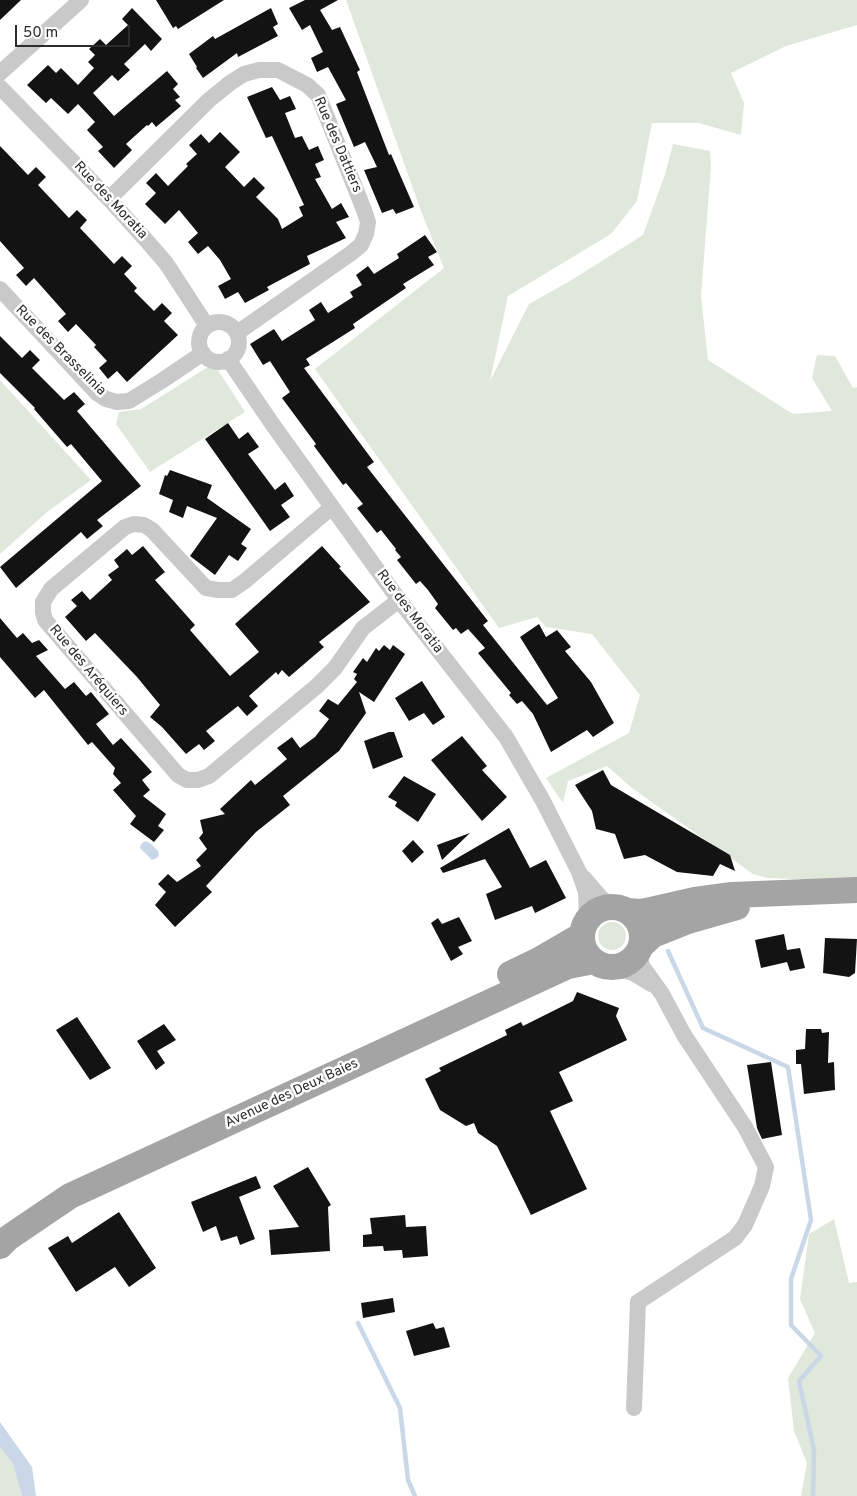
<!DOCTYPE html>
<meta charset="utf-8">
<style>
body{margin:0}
#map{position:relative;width:857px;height:1496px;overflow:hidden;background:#fff;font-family:Overpass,sans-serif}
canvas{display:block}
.scale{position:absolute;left:15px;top:25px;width:115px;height:22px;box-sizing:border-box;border:2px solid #2c2c2c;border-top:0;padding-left:6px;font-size:15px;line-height:18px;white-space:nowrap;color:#2c2c2c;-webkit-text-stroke:4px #fff;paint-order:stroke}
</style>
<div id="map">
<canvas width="857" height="1496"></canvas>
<div class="scale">50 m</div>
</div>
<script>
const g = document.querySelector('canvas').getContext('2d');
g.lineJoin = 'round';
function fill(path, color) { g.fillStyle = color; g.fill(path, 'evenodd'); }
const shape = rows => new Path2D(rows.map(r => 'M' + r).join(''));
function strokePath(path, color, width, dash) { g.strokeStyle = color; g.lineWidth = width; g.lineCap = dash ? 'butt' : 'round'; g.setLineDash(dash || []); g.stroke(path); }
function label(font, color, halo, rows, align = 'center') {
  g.font = font + ' Overpass,sans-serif'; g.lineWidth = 5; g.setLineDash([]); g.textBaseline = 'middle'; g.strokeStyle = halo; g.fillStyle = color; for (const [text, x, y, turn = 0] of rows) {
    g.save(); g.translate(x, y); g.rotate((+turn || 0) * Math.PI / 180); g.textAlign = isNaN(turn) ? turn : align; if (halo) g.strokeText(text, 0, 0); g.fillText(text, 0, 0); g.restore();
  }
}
fill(shape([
 [346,0,857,0,857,25,786,46,731,73,744,103,741,135,699,123,652,123,637,201,611,234,508,296,490,381,529,304,570,281,643,235,665,174,673,144,710,151,711,167,701,296,708,360,793,414,832,411,812,378,817,355,835,356,853,388,857,387,857,881,767,878,753,874,632,788,607,766,568,781,563,803,546,778,629,733,640,695,592,634,546,627,537,617,499,628,315,369,444,268,421,211],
 [208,367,218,370,245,412,150,472,116,424,119,412,141,409],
 [0,380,91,480,47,512,0,554],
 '598 936a14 14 0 1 1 28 0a14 14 0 1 1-28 0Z',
 [834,1219,849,1283,857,1282,857,1496,801,1496,807,1463,794,1431,788,1378,815,1333,800,1299,809,1234],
 [0,1447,13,1464,22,1496,0,1496]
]), '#e0e8db');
fill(shape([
 [145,841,150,843,158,851,159,855,157,858,152,860,140,848,141,844],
 [0,1422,32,1467,36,1496,22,1496,13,1464,0,1447]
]), '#c9d7e7');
strokePath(shape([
 [668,951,703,1028,788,1067,811,1220,791,1279,791,1325,821,1356,799,1381,814,1450,813,1496],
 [358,1323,400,1408,408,1480,415,1496]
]), '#c9d7e7', 4.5);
fill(shape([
 [0,0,21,0,0,20],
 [156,0,224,0,178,29,176,26,173,28],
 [305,0,338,0,320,10,332,30,340,27,360,70,357,72,389,155,391,154,414,207,396,214,393,209,382,213,364,170,377,167,365,142,354,147,336,104,346,100,328,67,317,72,311,58,323,52,310,25,302,30,289,8],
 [132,8,162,39,151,51,145,44,124,64,130,70,118,81,112,75,93,93,114,116,167,71,178,84,173,89,180,97,175,100,181,106,156,127,152,122,148,126,147,125,126,144,132,150,114,168,98,151,103,147,87,130,95,122,78,104,68,114,51,98,46,103,27,85,48,65,56,73,61,68,78,85,94,68,88,62,95,55,89,49,100,39,106,45,128,25,122,19],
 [271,8,278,24,273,27,278,36,238,57,237,53,203,78,196,68,197,67,189,54,213,36,215,39],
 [272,87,280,100,290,96,296,109,285,113,295,138,302,136,309,150,318,146,324,160,315,164,321,177,315,179,332,209,341,203,349,217,336,222,346,238,307,256,310,264,267,287,269,290,245,303,238,292,225,299,218,286,231,279,220,260,208,246,198,254,188,242,198,233,179,210,165,224,145,204,156,193,146,183,156,173,168,186,188,166,186,164,197,154,189,145,201,134,209,143,220,132,240,152,225,167,244,187,254,177,265,188,256,197,278,219,282,229,303,216,299,207,304,205,272,136,266,138,247,97],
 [0,146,28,175,36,167,46,177,38,185,69,218,77,210,87,220,80,228,114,264,122,256,132,266,124,274,137,288,134,291,154,311,162,303,172,313,164,321,178,335,127,382,117,371,108,379,99,368,107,361,94,347,96,345,76,324,68,332,58,321,66,314,34,278,26,286,16,275,24,268,0,241],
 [425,235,437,252,428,257,434,265,403,284,406,288,353,324,355,328,306,359,310,365,304,368,374,462,367,467,488,621,483,625,547,705,558,698,520,637,539,624,546,637,557,630,571,647,565,651,591,682,614,723,593,737,587,730,551,752,533,714,522,701,517,704,509,695,511,693,478,653,485,648,468,629,461,634,456,628,453,630,435,608,438,604,428,590,420,581,416,584,397,560,401,557,395,550,396,549,381,530,377,533,357,508,363,504,346,483,343,485,314,446,316,444,282,398,290,392,270,361,263,365,250,344,274,329,282,341,315,320,309,310,321,302,328,313,353,297,350,292,362,285,356,275,368,266,374,274,399,258,397,254],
 [0,336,22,358,30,350,40,360,32,368,64,400,74,392,85,404,77,411,141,486,97,520,103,526,87,539,81,532,16,588,0,567,102,481,71,444,67,447,34,409,35,408,0,373],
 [228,423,239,439,248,432,259,447,248,454,275,490,285,482,294,496,281,505,290,517,270,531,205,439],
 [170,470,212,485,207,498,251,529,241,544,247,548,238,561,229,555,215,575,190,556,217,518,187,506,183,518,169,512,173,500,159,494,165,475,167,476],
 [143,546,165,572,155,580,195,625,190,630,230,676,259,652,235,624,322,546,341,567,339,568,370,602,319,642,324,647,289,677,282,670,278,675,276,672,249,696,258,706,247,716,238,706,206,731,215,741,204,750,199,744,186,754,162,727,150,717,160,705,137,677,95,633,86,641,65,617,77,606,71,600,82,591,90,600,112,580,108,575,119,567,114,560,127,549,132,555],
 [0,618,17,638,23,633,32,643,39,640,48,650,36,656,65,689,74,682,86,696,91,692,109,714,96,724,113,745,121,738,152,772,142,780,150,790,143,796,166,814,158,826,164,830,154,842,130,824,136,816,113,790,121,783,113,774,115,768,92,742,88,745,44,690,35,698,0,657],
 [384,645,390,650,393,645,405,654,374,702,359,692,366,713,339,751,283,796,290,805,256,832,206,886,212,892,175,927,155,905,166,892,158,884,168,874,177,882,201,866,196,860,207,849,199,838,203,833,200,820,225,814,220,809,251,780,255,785,287,759,277,748,292,737,300,748,315,737,329,719,319,711,328,699,338,705,357,682,354,679,357,674,353,672,363,658,367,662,376,648,379,651],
 [422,681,445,717,433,725,424,713,409,721,395,698],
 [389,732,394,732,403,757,373,769,364,741],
 [462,736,487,766,482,770,507,797,482,821,431,760],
 [603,770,611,785,730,855,735,871,720,864,713,876,677,872,645,855,624,859,615,834,596,829,592,811,575,785],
 [404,776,436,794,418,822,395,806,397,802,388,797],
 [509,828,530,868,546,860,566,898,535,913,532,906,495,920,486,894,502,887,485,859,443,873,440,868],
 [470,833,442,860,437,845],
 [413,840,424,852,412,863,402,851],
 [459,917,472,941,458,947,463,954,451,961,431,923,438,918,442,924],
 [784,934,787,950,800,948,805,968,790,971,787,962,761,968,755,940],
 [825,938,857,939,855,973,849,977,823,973],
 [577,992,619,1008,616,1016,627,1040,559,1072,573,1101,550,1111,587,1189,531,1215,497,1146,478,1133,474,1123,466,1126,440,1110,425,1079,441,1071,439,1068,507,1035,505,1030,521,1022,523,1026,573,1001],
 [77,1017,111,1068,90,1080,56,1030],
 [164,1024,176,1040,157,1051,165,1063,156,1070,137,1041],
 [806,1029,821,1029,822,1033,829,1032,828,1063,834,1062,835,1090,804,1094,801,1064,796,1064,796,1050,805,1049],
 [771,1062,782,1135,762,1139,757,1128,747,1065],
 [308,1167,331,1205,328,1207,330,1251,271,1255,269,1230,299,1227,273,1186],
 [256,1176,261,1188,239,1197,255,1239,240,1245,237,1236,221,1241,216,1226,203,1232,191,1202],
 [119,1212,156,1268,129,1287,115,1267,76,1292,48,1248,68,1236,72,1243],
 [405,1215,406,1227,426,1226,428,1256,403,1258,402,1250,384,1251,383,1246,363,1247,363,1235,372,1234,370,1218],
 [393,1298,395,1312,363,1318,361,1303],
 [433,1323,436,1329,444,1327,450,1347,414,1356,406,1331]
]), '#131313');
strokePath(shape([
 [0,73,81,0],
 [0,87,109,199,146,240,166,263,207,326],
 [109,199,209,100,230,83,244,74,259,70,278,70,307,85,318,95,364,210,368,222,366,234,361,245,350,254,237,333],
 [0,289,97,393,106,399,117,402,129,401,163,380,203,353],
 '199 342a20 20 0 1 1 40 0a20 20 0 1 1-40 0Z',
 [228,359,273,425,399,600,506,737,543,801,579,872,586,892,587,919],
 [332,507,245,581,232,590,218,590,206,588,152,530,144,525,134,524,125,527,51,589,43,602,43,612,45,620,178,775,187,780,198,780,209,776,317,686,335,668,363,628,399,600],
 [584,878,601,898,614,907],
 [613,967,633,973,651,984],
 [634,1408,638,1302,735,1238,745,1225,762,1186,766,1167,745,1127,684,1035,662,994,642,966,638,952]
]), '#c9c9c9', 16);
strokePath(shape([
 '582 937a30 30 0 1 1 60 0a30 30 0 1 1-60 0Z',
 [627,911,642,912,695,900,732,895,857,890],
 [641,946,653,935,688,921,737,907],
 [510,974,539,960,582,935],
 [0,1246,8,1238,70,1196,568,966,594,961]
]), '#a4a4a4', 26);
label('14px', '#2c2c2c', '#fff', [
 ["Rue des Dattiers",337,145,67],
 ["Rue des Moratia",110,201,47],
 ["Rue des Brasselinia",60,351,45],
 ["Rue des Moratia",409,612,53],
 ["Rue des Aréquiers",88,671,50],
 ["Avenue des Deux Baies",292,1094,-25]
]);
</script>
